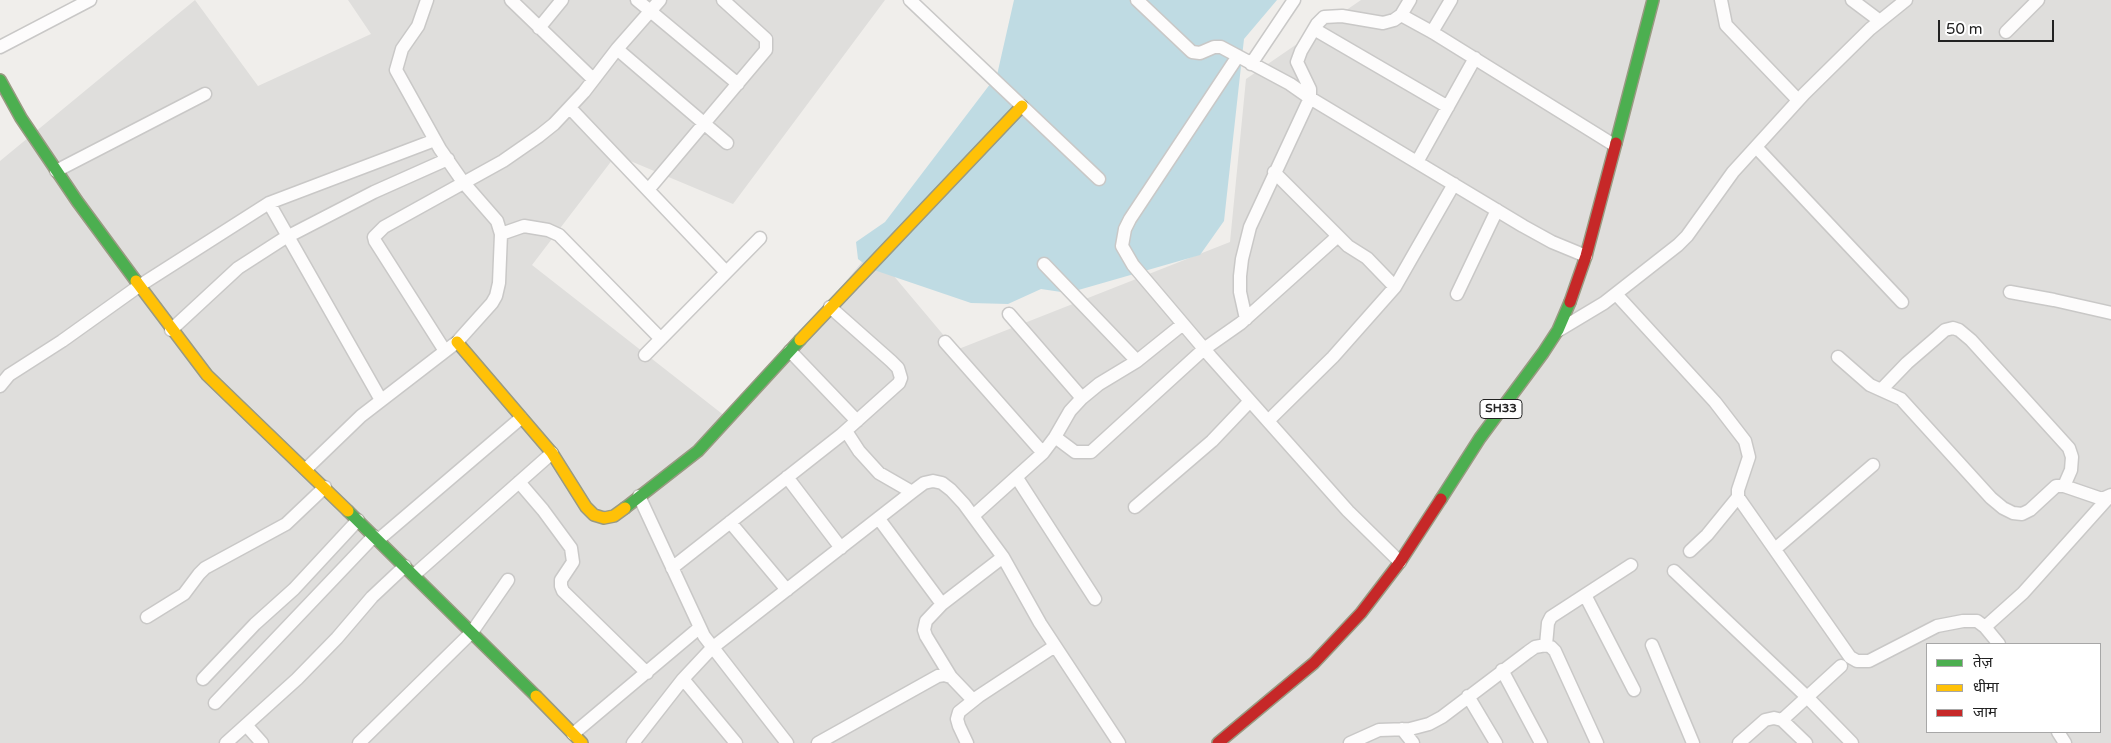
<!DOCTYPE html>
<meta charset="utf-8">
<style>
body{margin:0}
#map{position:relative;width:2111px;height:743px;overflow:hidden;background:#f0eeeb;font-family:"Varela Round","Noto Sans Devanagari",sans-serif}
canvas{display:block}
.legend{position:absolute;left:1926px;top:643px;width:175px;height:90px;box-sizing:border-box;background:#fff;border:1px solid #a7a7a7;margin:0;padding:6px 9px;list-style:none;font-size:15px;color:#222}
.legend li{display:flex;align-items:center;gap:10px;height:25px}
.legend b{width:25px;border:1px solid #a7a7a7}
.scale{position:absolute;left:1938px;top:20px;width:116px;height:22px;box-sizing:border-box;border:2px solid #222;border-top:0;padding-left:6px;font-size:15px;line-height:18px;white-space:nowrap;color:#222;-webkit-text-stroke:4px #fff;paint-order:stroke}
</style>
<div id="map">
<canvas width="2111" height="743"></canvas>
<ul class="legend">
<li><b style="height:6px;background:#4caf50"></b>तेज़</li>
<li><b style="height:6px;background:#ffc107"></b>धीमा</li>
<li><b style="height:6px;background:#c62828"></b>जाम</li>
</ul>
<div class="scale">50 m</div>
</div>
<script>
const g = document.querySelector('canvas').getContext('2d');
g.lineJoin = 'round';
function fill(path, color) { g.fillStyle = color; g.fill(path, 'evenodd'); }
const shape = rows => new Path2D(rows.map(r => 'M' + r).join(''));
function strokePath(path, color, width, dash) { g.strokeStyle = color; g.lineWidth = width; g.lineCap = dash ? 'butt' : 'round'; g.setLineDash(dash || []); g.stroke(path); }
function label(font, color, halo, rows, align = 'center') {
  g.font = font + ' "Varela Round",sans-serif'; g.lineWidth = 4; g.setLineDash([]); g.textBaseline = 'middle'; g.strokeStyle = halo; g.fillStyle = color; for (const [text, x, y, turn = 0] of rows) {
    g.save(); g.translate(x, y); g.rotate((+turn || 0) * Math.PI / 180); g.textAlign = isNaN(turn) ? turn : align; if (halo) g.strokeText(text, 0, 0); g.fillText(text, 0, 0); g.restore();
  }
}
fill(shape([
 [195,0,258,86,371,34,348,0,885,0,733,204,616,155,532,265,730,420,872,250,956,350,1230,242,1246,79,1361,0,2111,0,2111,743,0,743,0,161],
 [1927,644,2100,644,2100,732,1927,732]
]), '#dfdedc');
fill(shape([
 [1014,0,1277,0,1244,39,1224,221,1200,255,1068,293,1041,289,1008,304,971,303,871,269,858,259,856,242,885,222,997,75]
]), '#bfdbe3');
const street = shape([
 [511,0,593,79],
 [637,0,738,84],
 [910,0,1099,179],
 [1137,0,1192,52,1200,53,1214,47,1221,47,1290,84,1310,98,1523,226,1552,242,1586,256],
 [1721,0,1726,25,1798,100],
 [1852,0,1880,21],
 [1401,15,1432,32,1614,145],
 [539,28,562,0],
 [1314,29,1448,107],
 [1432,32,1451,0],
 [2006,32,2038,0],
 [0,47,90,0],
 [617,49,727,143],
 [1238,56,1130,219,1125,229,1122,246,1133,265,1211,357,1348,511,1400,562],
 [1251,64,1294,0],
 [570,108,726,272],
 [1756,147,1902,302],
 [1417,162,1475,58],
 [56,171,205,94],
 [1274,172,1348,246,1367,258,1395,287],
 [648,190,766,50,766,39,723,0],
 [269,203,381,400],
 [501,234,524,226,548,230,559,235,661,339],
 [1044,264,1137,361],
 [2010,292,2054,300,2111,313],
 [1457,294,1497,210],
 [1616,294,1715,402,1745,441,1749,457,1738,490,1738,497,1850,657,1857,661,1869,661,1937,626,1963,621,1977,621,1985,627,1999,644],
 [1009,314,1082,398],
 [1246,319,1240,292,1240,276,1242,259,1250,227,1310,98,1310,89,1297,62,1301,51,1317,24,1324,17,1342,16,1383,23,1394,20,1401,15,1410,0],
 [171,330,238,268,283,239,374,192,448,159],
 [1559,330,1604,303,1678,245,1687,236,1733,172,1804,94,1870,29,1906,0],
 [945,342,1043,453],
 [445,351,375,241,374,237,384,227,503,161,539,136,554,124,584,92,617,49,660,0],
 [790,351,857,421],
 [645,355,760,238],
 [1838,357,1870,385,1901,399,1991,498,2003,508,2013,513,2022,514,2030,510,2056,486,2064,486,2102,499,2111,495],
 [0,386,9,375,62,341,139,286,269,203,435,140],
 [1881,390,1907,363,1936,338,1945,330,1953,328,1959,330,1971,340,2069,448,2072,457,2071,470,2064,486],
 [1268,421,1333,357,1395,287,1454,184],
 [846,431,859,451,879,473,912,492],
 [1055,437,1075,452,1091,452,1204,349,1241,323,1338,236],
 [306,469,361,416,457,342,492,303,496,296,499,283,501,234,497,221,463,182,440,149,396,70,402,49,418,26,427,0],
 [787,477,841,548],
 [1017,478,1095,599],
 [519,482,543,510,571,548,573,562,561,580,561,586,563,591,647,673],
 [639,496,704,636,787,743],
 [1135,507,1212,441,1250,401],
 [973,516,1043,453,1055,437,1070,411,1082,398,1099,384,1137,361,1183,324],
 [879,519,942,604],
 [730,522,787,590],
 [378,540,521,418],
 [1775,549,1873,465],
 [1690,551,1707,535,1738,497],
 [672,568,841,435,899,383,901,378,898,368,891,361,830,307],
 [1674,571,1807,697,1852,743],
 [414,575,552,453],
 [1585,595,1634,690],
 [147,617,184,594,199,574,205,568,286,524,325,487],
 [1985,627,2023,593,2110,496],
 [1546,645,1548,623,1551,617,1631,565],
 [1652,645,1693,743],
 [1502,670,1541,743],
 [951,677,926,636,924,630,926,621,942,604,1003,557],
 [203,679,255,624,294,589,358,520],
 [683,679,736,743],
 [1468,696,1496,743],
 [215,703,374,536],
 [1782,720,1841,666],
 [246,725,262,743],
 [1402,729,1413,743],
 [2058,732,2065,743],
 [573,734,699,628],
 [226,743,297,679,337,638,372,597,405,566],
 [359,743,472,632,508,580],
 [633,743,683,679,712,648,912,492,924,483,933,481,942,483,951,490,964,504,1003,557,1040,623,1119,743],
 [818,743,938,676,944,675,951,677,973,700],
 [967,743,959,726,957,719,959,712,979,696,1055,646],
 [1350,743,1379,730,1410,729,1429,724,1442,717,1528,652,1535,647,1546,645,1551,647,1555,651,1597,743],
 [1739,743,1765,720,1774,718,1782,720,1806,743]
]);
const fast = shape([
 [0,80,21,118,77,201,136,281],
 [1616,143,1653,0],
 [1441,499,1480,438,1543,353,1558,330,1570,302],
 [625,508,698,451,800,340],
 [348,511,536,696]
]);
const slow = shape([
 [136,281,207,375,348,511],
 [800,340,1022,106],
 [457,342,552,453,586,507,594,515,604,518,614,516,625,508],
 [536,696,582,743]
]);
const jam = shape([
 [1570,302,1586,256,1616,143],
 [1218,743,1314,663,1361,613,1400,562,1441,499]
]);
strokePath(street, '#c9c8c7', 15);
strokePath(fast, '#999a82', 14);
strokePath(slow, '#999a82', 14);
strokePath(jam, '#999a82', 14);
strokePath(street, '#fdfcfc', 12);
strokePath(fast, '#4caf50', 11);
strokePath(slow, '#ffc107', 11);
strokePath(jam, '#c62828', 11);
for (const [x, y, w] of [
 [1501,409,42]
]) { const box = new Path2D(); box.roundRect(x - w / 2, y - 9.5, w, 19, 4); g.fillStyle = '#fff'; g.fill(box); strokePath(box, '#222', 1); }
label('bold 12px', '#222', null, [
 ["SH33",1501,409]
]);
</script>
